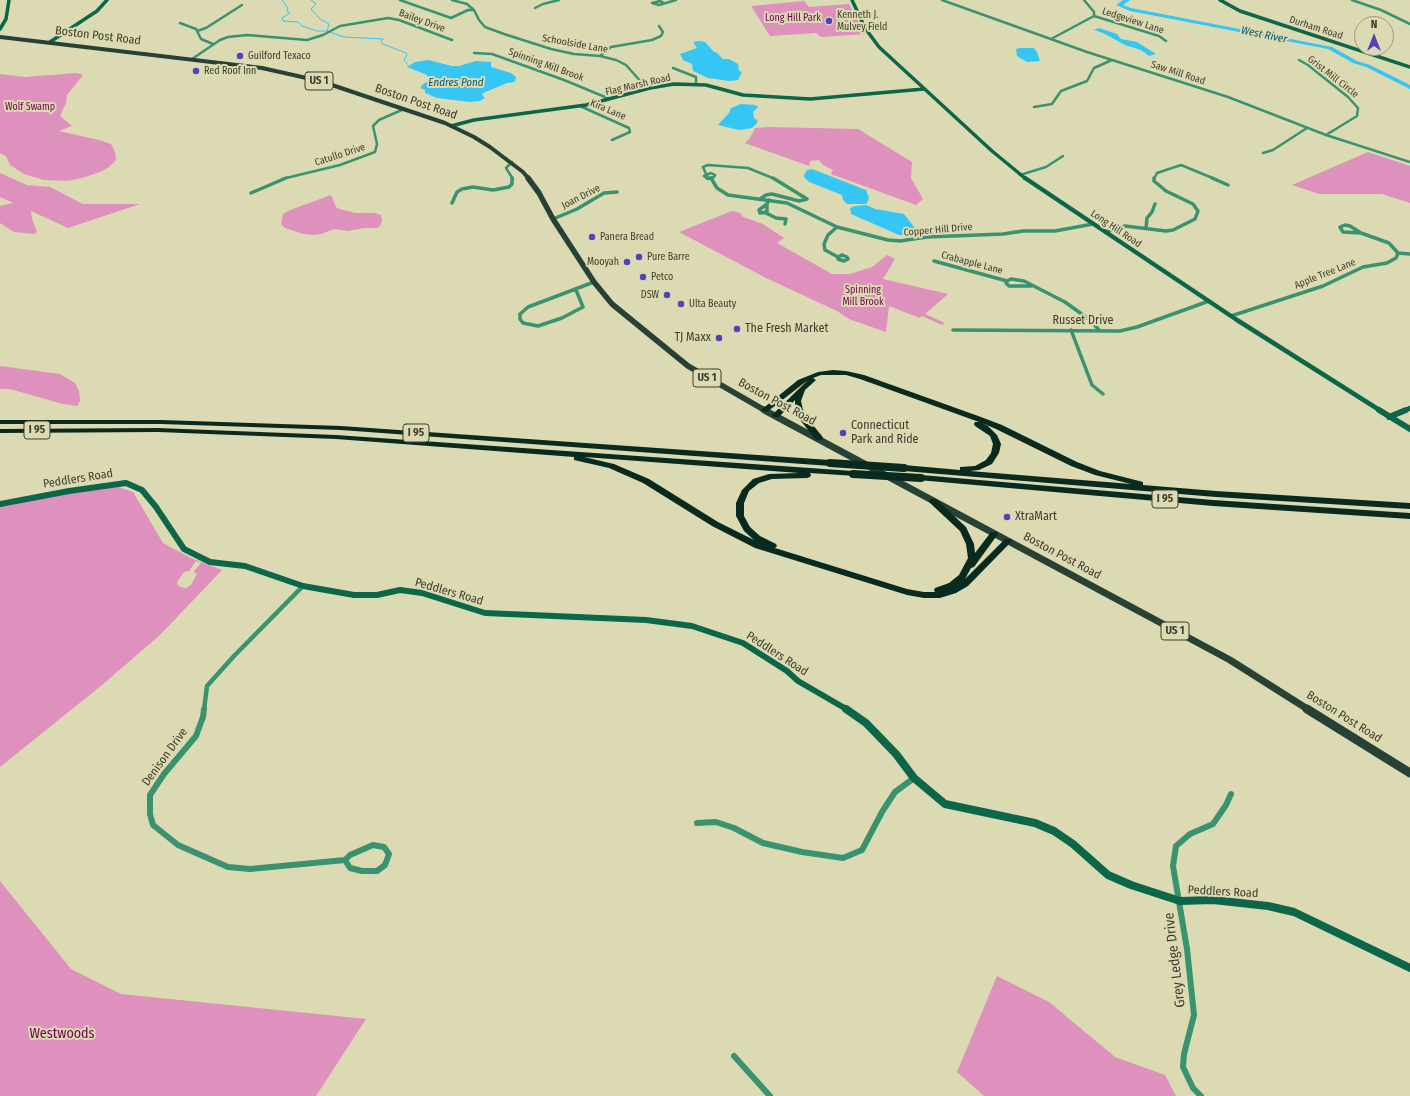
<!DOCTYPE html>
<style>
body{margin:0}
#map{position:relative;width:1410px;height:1096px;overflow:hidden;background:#dcdab2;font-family:"Fira Sans Condensed",sans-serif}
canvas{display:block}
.north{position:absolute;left:1354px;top:16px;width:40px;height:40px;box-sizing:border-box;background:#dcdab2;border:1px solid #9d9c7d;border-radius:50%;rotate:0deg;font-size:11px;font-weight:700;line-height:16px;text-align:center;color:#3f3e2e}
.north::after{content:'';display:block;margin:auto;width:14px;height:18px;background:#5440b7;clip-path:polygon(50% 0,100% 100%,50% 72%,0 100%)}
</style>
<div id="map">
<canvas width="1410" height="1096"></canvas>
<div class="north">N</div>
</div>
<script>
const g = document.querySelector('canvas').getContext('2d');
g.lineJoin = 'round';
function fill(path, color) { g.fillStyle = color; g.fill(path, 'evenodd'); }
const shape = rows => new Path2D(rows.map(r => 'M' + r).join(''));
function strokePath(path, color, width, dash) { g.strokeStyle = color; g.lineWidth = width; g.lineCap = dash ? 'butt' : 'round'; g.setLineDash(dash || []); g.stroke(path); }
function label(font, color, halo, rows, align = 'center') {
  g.font = font + ' "Fira Sans Condensed",sans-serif'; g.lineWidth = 4; g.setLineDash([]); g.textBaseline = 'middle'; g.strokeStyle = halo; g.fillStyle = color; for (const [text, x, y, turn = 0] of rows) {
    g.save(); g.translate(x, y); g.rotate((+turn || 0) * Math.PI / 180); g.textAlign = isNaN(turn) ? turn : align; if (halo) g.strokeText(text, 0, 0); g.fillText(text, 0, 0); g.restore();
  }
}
fill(shape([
 [804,1,809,7,849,4,865,34,821,37,816,33,770,36,751,6],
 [77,73,83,75,67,95,66,103,60,116,72,126,59,131,99,140,111,144,115,152,116,160,109,167,100,172,82,178,67,181,44,180,24,174,10,165,6,156,0,153,0,74,25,77],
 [768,127,858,129,912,162,911,178,923,199,916,205,831,174,833,170,823,165,819,160,810,161,809,166,745,143,750,138,755,128],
 [1368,152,1410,166,1410,203,1382,194,1319,194,1292,185],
 [0,173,27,185,50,187,83,204,140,204,68,228,31,211,32,219,37,232,34,234,14,232,0,223,0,206,13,203,0,197],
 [331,195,336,207,339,209,356,213,375,213,381,215,382,221,380,226,377,228,364,228,348,231,334,229,321,234,313,235,303,234,285,228,281,224,283,214,290,210],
 [732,211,740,213,743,217,763,224,784,238,777,243,832,274,850,274,872,267,887,255,895,259,883,279,948,294,925,314,945,323,942,325,922,316,920,318,889,306,886,332,849,319,837,311,766,278,679,232],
 [0,366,60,374,75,383,79,391,80,401,77,406,63,404,10,389,0,389],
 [118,487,133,492,163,543,191,558,222,570,160,635,102,685,0,767,0,506,78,492],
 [196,561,201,563,195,570,194,572,197,574,191,585,186,588,180,587,177,584,177,582,184,572,189,571],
 [0,881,71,969,121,994,366,1019,316,1096,0,1096],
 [997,976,1049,1002,1115,1057,1165,1075,1176,1096,984,1096,957,1072]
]), '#dd91bc');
fill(shape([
 [1099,28,1117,34,1121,39,1137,42,1156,54,1149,56,1141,50,1125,45,1103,33,1094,30],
 [699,41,705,42,714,52,716,52,723,59,729,59,738,64,739,71,742,72,738,80,729,81,708,78,693,71,692,64,683,60,680,54,697,48,693,42],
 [1019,48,1034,48,1037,52,1040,61,1027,62,1017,56,1016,49],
 [428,60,452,66,459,66,476,61,491,62,491,67,511,73,516,77,515,82,507,83,483,93,482,95,485,98,480,101,470,102,437,98,425,93,425,90,421,88,421,86,428,81,428,77,427,75,407,67,415,62],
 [741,104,755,105,758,107,753,112,754,118,758,121,756,124,752,128,739,130,718,125,729,113,731,108],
 [812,169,866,190,869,198,867,203,866,204,847,204,843,200,842,195,809,182,804,177,804,175,807,170],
 [866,205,875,209,904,214,918,232,911,235,899,235,851,214,850,208,855,206]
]), '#35c6f4');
strokePath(shape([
 [282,0,288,8,287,11,290,13,282,18,283,21,298,22,302,26,317,31,327,31],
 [311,0,316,4,311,9,320,19,329,24,327,31,344,37,383,39,381,42,383,44,406,53,407,55,404,60,408,65]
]), '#35c6f4', 1);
fill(shape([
 [1123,0,1130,0,1123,5,1131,8,1332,47,1357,61,1370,65,1410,85,1410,89,1366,67,1353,63,1328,49,1130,11,1116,5,1123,0]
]), '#35c6f4');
strokePath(shape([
 [400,0,451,18,468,10,474,10],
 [452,0,467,4,474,10,479,20,485,27,504,34,551,49,574,54,600,56,616,60,626,65,643,84,650,88],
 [942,0,1087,52,1228,97,1326,135,1410,162],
 [1352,0,1381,10,1410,24],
 [664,3,660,1,652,3,659,5,676,0],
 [535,8,543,4,559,0],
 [1094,16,1159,36,1166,41],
 [180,23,196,29,201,39,213,44],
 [197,31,206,28,242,5],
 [1051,39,1094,16,1094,12,1084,0],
 [474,53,492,54,564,80,610,99],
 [600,56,611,47,652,40,661,36,663,32,659,26],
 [192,59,220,40,228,37,247,35,307,40,323,35,340,26,388,18,399,20,452,40],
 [1299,60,1308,65,1348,97,1358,108,1357,116,1326,135],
 [673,68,696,77,696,84],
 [580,106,629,128,630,132,612,140],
 [1034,107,1052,104,1061,91,1087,81,1094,68,1112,60],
 [1263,153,1273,150,1307,128],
 [512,162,506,168,513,179],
 [711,173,715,175,714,177,708,179,704,176,711,173],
 [706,174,703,167,708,165,748,168,775,179],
 [1020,175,1046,167,1063,156],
 [711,178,712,179],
 [282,179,340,165,375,152,377,144,373,126,379,120,404,109],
 [1154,179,1157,173,1181,165,1215,179]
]), '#399370', 2.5);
strokePath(shape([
 [707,178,710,178],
 [711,178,717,188,728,195,787,203,837,227,888,240,900,241,927,237,1003,234,1023,231,1055,231,1093,224],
 [1212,178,1228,185],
 [251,193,286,178],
 [760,199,766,195,772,194,799,201,807,199,773,178],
 [452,203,457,192,462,189,473,187,493,190,509,187,512,184,512,178],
 [767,204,767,212,760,213,759,210,767,204],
 [767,204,769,200],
 [766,213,776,218,786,219,785,224],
 [553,219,577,209,604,193,617,192],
 [1345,225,1350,226,1361,233,1343,232,1340,227,1345,225],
 [837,227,828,235,824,244,825,250,838,257],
 [1146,228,1147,218,1152,212,1155,204],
 [1105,232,1125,226,1166,231,1173,230,1195,219,1198,211,1193,204,1166,191,1154,181,1154,178],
 [1361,233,1389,243,1398,253],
 [842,255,847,257,848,259,844,261,838,259,838,257,842,255],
 [934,261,1007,281,1011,279,1024,281,1065,302,1090,320,1100,331],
 [1007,281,1006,283,1009,286,1031,286],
 [576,290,583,307,562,318,538,326,523,323,520,319,520,314,528,307,594,282],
 [1231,316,1323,286,1363,267,1387,263,1396,258,1398,253,1410,254],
 [953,330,1120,331,1137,327,1209,301],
 [1071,330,1092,385,1103,394]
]), '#399370', 3.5);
strokePath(shape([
 [204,710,207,686,234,656,303,586]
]), '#399370', 4.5);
strokePath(shape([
 [204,709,203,717,196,736,164,774,150,795,150,814,153,825,178,845,228,867,250,869,345,860],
 [697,823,716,822,734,828,763,843,802,852,843,858,862,850,882,812,895,792,914,778],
 [373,845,384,847,389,854,385,865,377,871,362,871,350,868,345,860,350,855,373,845],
 [734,1056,770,1096],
 [1201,1096,1193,1088,1183,1067,1184,1054,1194,1015,1187,949,1173,866,1176,846,1190,834,1213,824,1226,805,1231,794]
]), '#399370', 6);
strokePath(shape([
 [852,0,865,28,879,47,992,151,1026,179],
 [1220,0,1240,11,1410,67],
 [0,29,6,19,9,0],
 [50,42,97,11,107,0],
 [451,126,474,120,586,105,650,88,674,84,706,85,743,95,810,99,924,89]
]), '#0c674a', 3.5);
strokePath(shape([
 [1025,178,1237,320,1381,411],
 [1404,411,1410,408]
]), '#0c674a', 4.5);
strokePath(shape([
 [1379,410,1410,429],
 [1389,417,1406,410],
 [0,504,69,491,126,483,142,490,156,507,184,549,210,562,245,566,303,586,354,595,377,595,400,590,422,593,485,613,646,620,692,626,743,643,787,671,798,681,848,710]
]), '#0c674a', 6);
strokePath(shape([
 [846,709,866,723,896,754,914,778,945,804,1035,823,1054,831,1073,844,1108,875,1131,885,1180,901,1213,900,1268,906,1294,912,1410,968]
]), '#0c674a', 8);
strokePath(shape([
 [0,37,262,68,320,81,445,123,474,137,490,147,523,172,529,179]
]), '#274136', 4);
strokePath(shape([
 [528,178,539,193,553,219,594,282,612,304,688,366,766,411]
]), '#274136', 5.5);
strokePath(shape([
 [764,410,1230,660,1309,710]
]), '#274136', 7);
strokePath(shape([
 [1307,709,1410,773]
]), '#274136', 9);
fill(shape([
 [833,370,846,371,864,375,981,417,1002,425,1077,462,1100,471,1143,482,1143,485,1216,491,1410,503,1410,509,1216,497,904,471,900,468,904,465,960,470,960,467,975,466,986,460,991,453,993,444,990,436,975,426,974,424,975,422,979,422,860,379,846,375,821,375,813,378,816,380,805,390,801,401,803,410,807,418,822,436,823,438,822,440,816,440,801,421,795,410,795,400,779,417,773,417,772,415,808,380,767,412,765,412,761,410,798,380,818,372,833,370],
 [982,423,996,429,1071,466,1095,475,1131,484,970,471,979,470,992,464,999,453,1001,444,997,435,988,426,982,423],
 [0,420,161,420,341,426,830,460,834,463,830,466,341,430,161,424,0,424,0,420],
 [158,428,336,435,853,471,857,474,856,476,810,473,811,475,810,477,807,478,772,479,759,483,749,491,744,503,744,516,750,527,760,536,776,544,777,546,775,548,907,589,924,592,935,592,934,590,935,588,949,583,959,575,968,558,966,544,960,531,930,503,929,501,930,499,936,499,966,527,974,544,975,553,991,532,997,532,998,534,974,567,971,568,965,579,1005,539,1011,539,1012,541,968,586,956,593,940,598,924,598,907,595,755,548,712,526,643,483,609,468,574,460,574,457,336,439,158,432,0,433,0,429,158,428],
 [584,457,799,473,769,474,753,479,742,490,736,503,736,516,744,531,754,540,764,545,718,522,649,479,614,464,584,457],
 [921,475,1213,500,1410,513,1410,519,1213,506,918,480,917,478,918,476,921,475]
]), '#092a1e');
strokePath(shape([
 [830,463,904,468],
 [853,474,921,478]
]), '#092a1e', 8);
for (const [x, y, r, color] of [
 [829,21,4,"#5440b7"],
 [240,56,4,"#5440b7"],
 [196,71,4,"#5440b7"],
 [592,237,4,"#5440b7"],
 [639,257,4,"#5440b7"],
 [627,262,4,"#5440b7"],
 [643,277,4,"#5440b7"],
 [667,295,4,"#5440b7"],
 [681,304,4,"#5440b7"],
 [737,329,4,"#5440b7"],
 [719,338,4,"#5440b7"],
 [843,433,4,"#5440b7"],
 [1007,517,4,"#5440b7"]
]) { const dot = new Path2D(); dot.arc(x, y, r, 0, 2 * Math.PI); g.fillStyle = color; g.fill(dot); strokePath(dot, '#dcdab2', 1.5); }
label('10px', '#3f3e2e', '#dcdab2', [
 ["Kenneth J.",837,15],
 ["Mulvey Field",837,27],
 ["Guilford Texaco",248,56],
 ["Red Roof Inn",204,71],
 ["Panera Bread",600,237],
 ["Pure Barre",647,257],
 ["Mooyah",619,262,"right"],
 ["Petco",651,277],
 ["DSW",659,295,"right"],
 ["Ulta Beauty",689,304]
], 'left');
label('10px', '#730153', '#dcdab2', [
 ["Long Hill Park",793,18],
 ["Wolf Swamp",30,107],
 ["Spinning",863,290],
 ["Mill Brook",863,302]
]);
label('10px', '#3f3e2e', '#dcdab2', [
 ["Bailey Drive",422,21,20],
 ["Ledgeview Lane",1133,21,18],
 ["Durham Road",1316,28,18],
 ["Schoolside Lane",575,44,10],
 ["Spinning Mill Brook",546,65,20],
 ["Saw Mill Road",1178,73,18],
 ["Grist Mill Circle",1333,77,38],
 ["Flag Marsh Road",638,85,-13],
 ["Kira Lane",608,110,23],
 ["Catullo Drive",340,155,-18],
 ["Joan Drive",581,197,-27],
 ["Long Hill Road",1116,229,34],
 ["Copper Hill Drive",938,230,-5],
 ["Crabapple Lane",972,263,15],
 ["Apple Tree Lane",1325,274,-22]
]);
label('italic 11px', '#065870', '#dcdab2', [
 ["West River",1264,35,12],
 ["Endres Pond",456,83]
]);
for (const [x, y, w] of [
 [319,81,28],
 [707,378,28],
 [37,430,26],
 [416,433,26],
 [1165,499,26],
 [1175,631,28]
]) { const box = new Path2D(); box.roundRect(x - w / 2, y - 9, w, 18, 3); g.fillStyle = '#dcdab2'; g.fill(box); strokePath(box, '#3f3e2e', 1); }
label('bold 11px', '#3f3e2e', null, [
 ["US 1",319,81],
 ["US 1",707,378],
 ["I 95",37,430],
 ["I 95",416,433],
 ["I 95",1165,499],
 ["US 1",1175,631]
]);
label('12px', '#3f3e2e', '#dcdab2', [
 ["Boston Post Road",98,36,7],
 ["Boston Post Road",416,102,19],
 ["Russet Drive",1083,321],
 ["Boston Post Road",777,402,28],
 ["Peddlers Road",78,479,-9],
 ["Boston Post Road",1062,556,28],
 ["Peddlers Road",449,592,16],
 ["Peddlers Road",777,654,33],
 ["Boston Post Road",1344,717,32],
 ["Denison Drive",165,757,-54],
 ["Peddlers Road",1223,892,3]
]);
label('12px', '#3f3e2e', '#dcdab2', [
 ["The Fresh Market",745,329],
 ["TJ Maxx",711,338,"right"],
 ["Connecticut",851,426],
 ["Park and Ride",851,440],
 ["XtraMart",1015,517]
], 'left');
label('14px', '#3f3e2e', '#dcdab2', [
 ["Grey Ledge Drive",1175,960,-97]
]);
label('14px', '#730153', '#dcdab2', [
 ["Westwoods",62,1034]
]);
</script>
